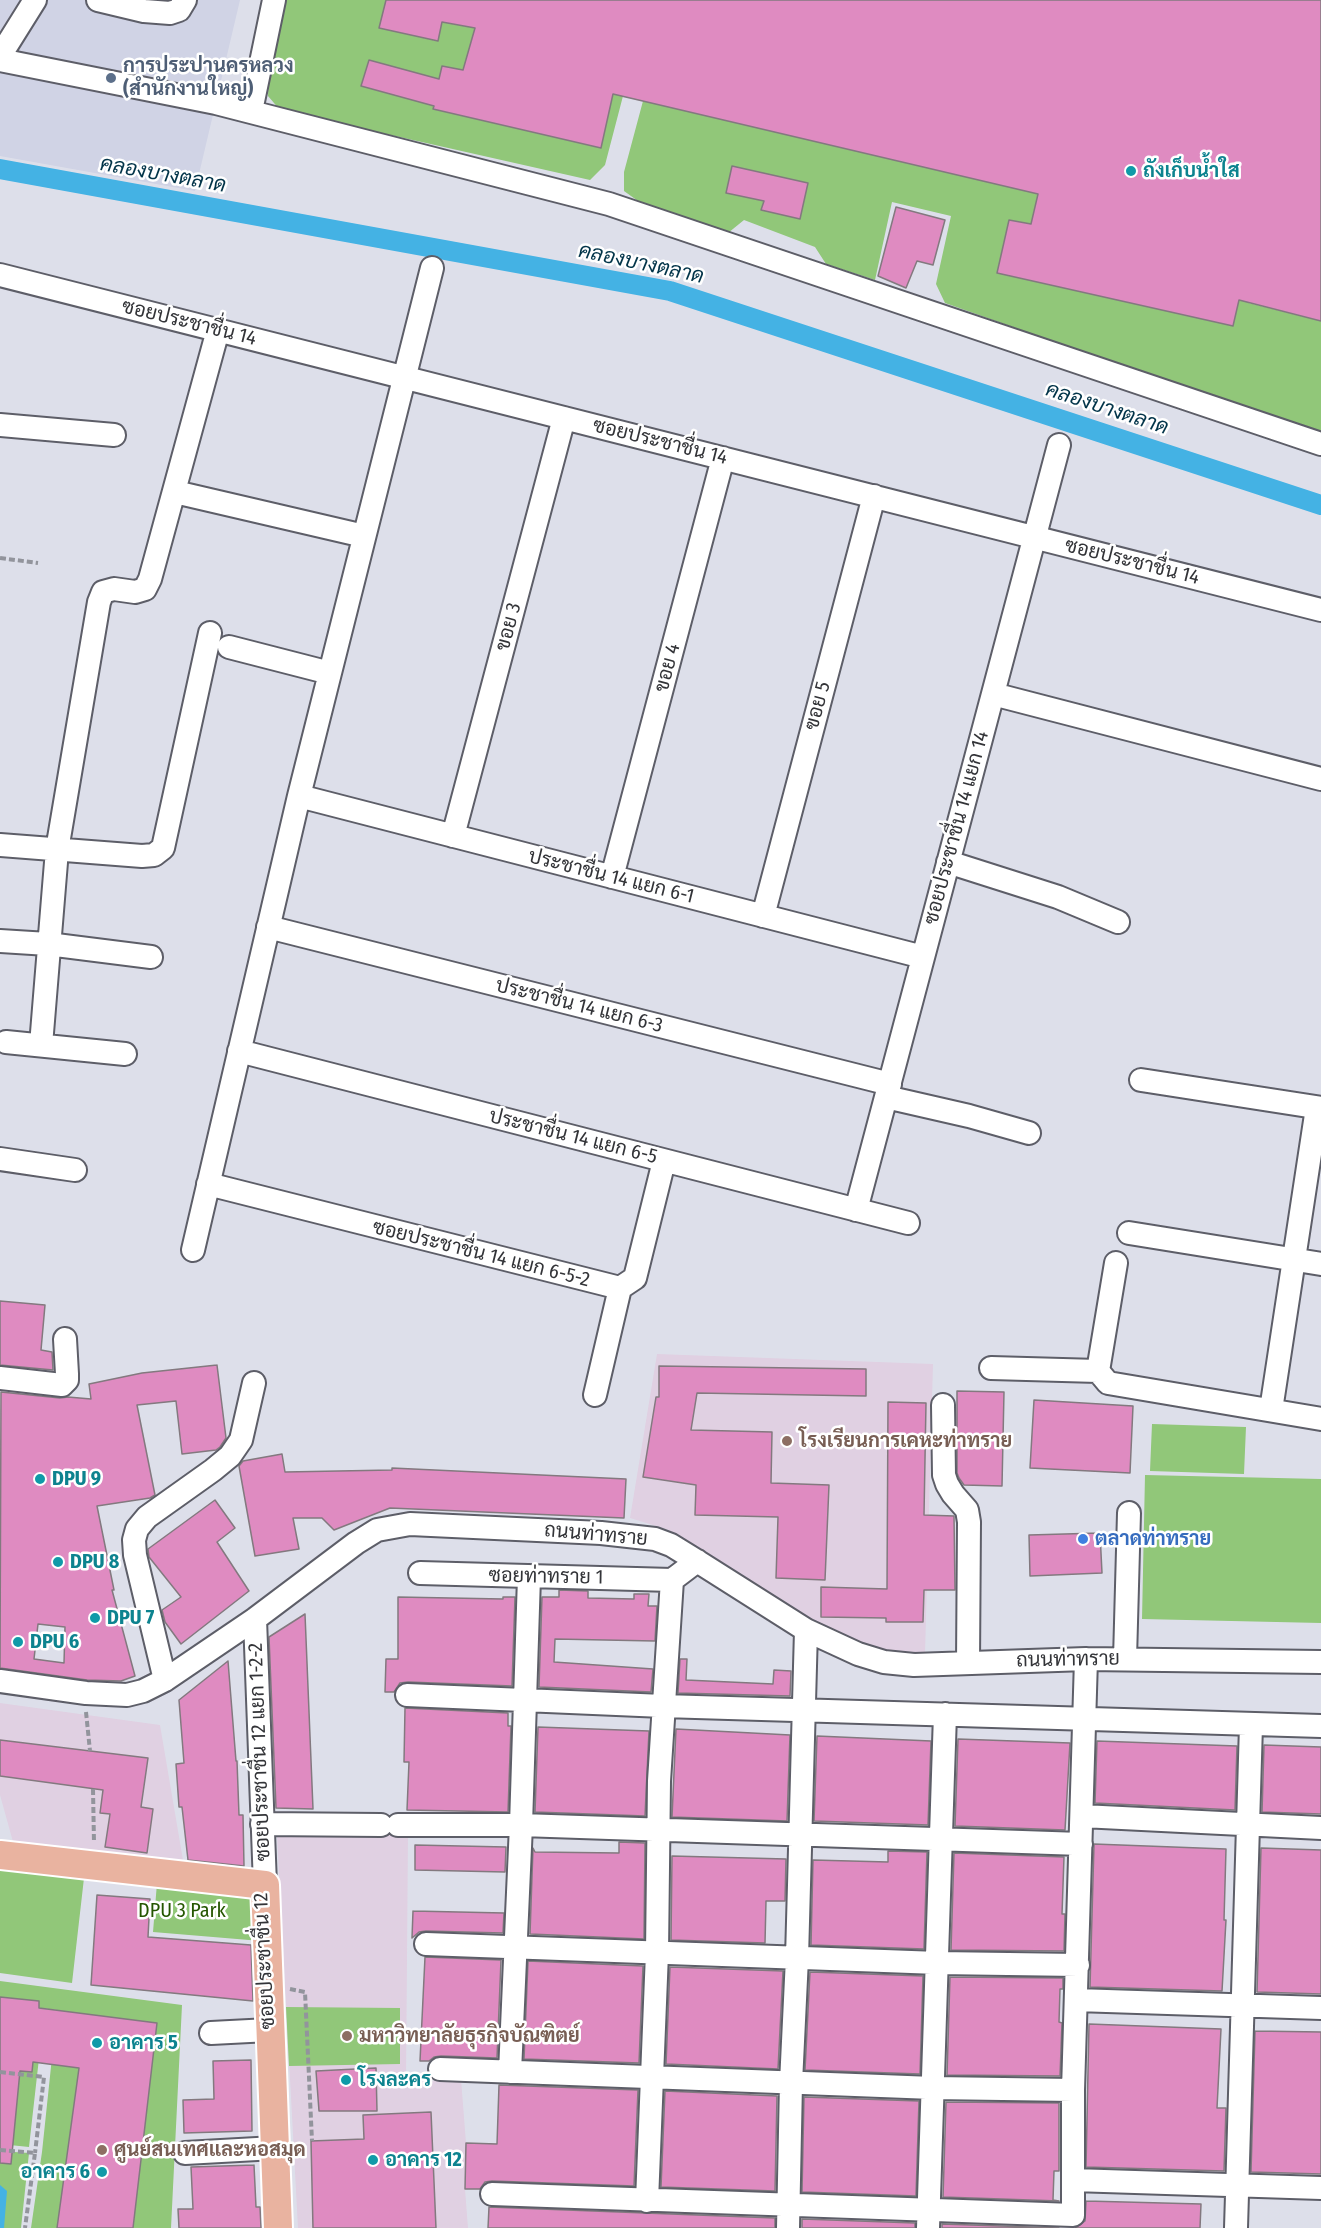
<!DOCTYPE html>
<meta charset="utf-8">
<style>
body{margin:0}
canvas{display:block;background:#dddfea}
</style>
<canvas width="1321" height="2228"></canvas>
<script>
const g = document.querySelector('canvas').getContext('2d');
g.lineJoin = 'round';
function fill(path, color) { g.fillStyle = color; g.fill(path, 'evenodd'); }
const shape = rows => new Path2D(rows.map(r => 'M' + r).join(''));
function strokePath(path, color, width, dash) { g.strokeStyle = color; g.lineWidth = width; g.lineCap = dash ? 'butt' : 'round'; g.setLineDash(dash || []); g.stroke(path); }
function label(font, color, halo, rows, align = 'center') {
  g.font = font + ' "Fira Sans Condensed",Sarabun,sans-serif'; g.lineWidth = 5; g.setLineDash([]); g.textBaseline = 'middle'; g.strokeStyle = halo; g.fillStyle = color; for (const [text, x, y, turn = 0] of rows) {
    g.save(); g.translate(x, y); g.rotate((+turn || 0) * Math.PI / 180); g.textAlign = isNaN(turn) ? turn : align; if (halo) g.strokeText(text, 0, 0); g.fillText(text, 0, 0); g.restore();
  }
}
fill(shape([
 [0,0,240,0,195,191,0,156]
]), '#d0d3e5');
fill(shape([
 [657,1354,933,1364,925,1654,887,1655,833,1633,669,1530,630,1518],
 [0,1703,160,1725,184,1866,15,1849,0,1795],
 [408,1833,406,2082,461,2079,466,2143,465,2189,468,2228,298,2228,277,1835]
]), '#e0d0e2');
fill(shape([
 [284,0,386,0,380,28,437,41,442,22,475,28,463,70,442,67,433,109,601,148,613,94,623,96,605,165,590,180,280,110,268,96,269,69],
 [643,101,1038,194,1031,224,1009,220,997,273,1233,326,1244,275,1267,223,1249,303,1321,321,1321,436,945,303,936,284,951,216,892,202,875,280,826,264,815,247,744,220,728,233,638,201,624,191,624,172],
 [1152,1424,1246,1427,1244,1474,1150,1471],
 [1145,1475,1321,1479,1321,1623,1142,1619],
 [0,1867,84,1878,72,1983,0,1973],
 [157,1883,260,1896,261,1941,153,1932],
 [0,1981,182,2005,171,2228,31,2228,42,2152,57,2010,0,2003],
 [286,2007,400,2008,400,2064,289,2066],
 [0,2008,44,2014,29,2147,0,2144],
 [0,2151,29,2153,21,2228,0,2228]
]), '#91c779');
fill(shape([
 [0,2185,7,2191,4,2228,0,2228]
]), '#44b2e4');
strokePath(shape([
 [0,169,670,291,1321,505]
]), '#44b2e4', 20);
const building = shape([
 [386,0,1321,0,1321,321,1239,300,1233,326,997,273,1009,220,1031,224,1038,194,613,94,601,148,433,109,434,106,361,86,369,60,439,79,442,66,463,70,475,28,442,22,438,41,379,28,386,0],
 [732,166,808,183,800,219,761,210,764,201,726,193,732,166],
 [896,207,945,220,933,265,917,261,906,288,878,276,896,207],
 [0,1301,45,1305,41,1350,52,1352,53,1370,0,1365,0,1301],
 [217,1365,226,1438,220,1447,216,1450,182,1454,176,1401,137,1405,155,1495,150,1498,97,1506,114,1590,112,1590,135,1676,121,1681,87,1680,0,1668,1,1392,60,1398,68,1397,91,1399,89,1384,142,1373,217,1365],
 [38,1624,65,1627,64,1663,34,1659,38,1624],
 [659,1366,866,1369,866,1396,697,1393,691,1430,772,1432,771,1483,829,1485,825,1580,776,1578,778,1517,695,1515,696,1485,643,1477,656,1397,659,1397,659,1366],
 [957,1391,1004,1392,1002,1486,964,1485,959,1478,957,1473,957,1391],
 [1034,1400,1133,1406,1130,1473,1030,1468,1034,1400],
 [888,1402,926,1403,924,1515,954,1516,955,1590,924,1590,923,1622,886,1622,886,1618,821,1617,821,1587,887,1589,888,1402],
 [282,1454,285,1472,392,1470,392,1468,626,1479,624,1518,390,1508,334,1530,322,1518,293,1518,299,1549,255,1556,239,1466,243,1461,282,1454],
 [215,1500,235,1528,217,1542,249,1591,181,1644,165,1622,162,1610,181,1597,149,1557,148,1549,215,1500],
 [1100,1533,1102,1573,1030,1576,1029,1535,1100,1533],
 [559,1590,588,1591,588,1598,634,1599,634,1594,649,1594,648,1606,657,1606,655,1641,555,1639,554,1662,653,1669,651,1692,539,1687,542,1597,559,1597,559,1590],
 [398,1597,503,1599,503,1597,515,1597,512,1686,408,1682,400,1683,394,1692,385,1692,386,1659,398,1659,398,1597],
 [305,1614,313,1809,276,1808,269,1637,305,1614],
 [680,1659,687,1659,686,1680,773,1684,774,1670,791,1671,790,1696,678,1693,680,1659],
 [228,1661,236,1761,237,1761,239,1815,243,1815,244,1866,188,1860,182,1807,179,1807,176,1764,184,1763,179,1700,228,1661],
 [405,1708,508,1713,508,1726,511,1726,508,1812,407,1810,409,1762,404,1762,405,1708],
 [538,1727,649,1731,645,1816,535,1812,538,1727],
 [676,1729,790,1735,787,1821,672,1817,676,1729],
 [817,1736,931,1741,928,1825,814,1821,817,1736],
 [958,1739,1070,1743,1065,1830,955,1826,958,1739],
 [0,1740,148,1758,141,1807,153,1809,147,1853,105,1847,110,1814,100,1813,103,1790,0,1776,0,1740],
 [1097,1741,1237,1746,1235,1810,1095,1803,1097,1741],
 [1264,1745,1321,1747,1321,1814,1262,1812,1264,1745],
 [619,1842,645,1843,644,1939,530,1934,533,1848,535,1852,619,1853,619,1842],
 [1094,1844,1226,1849,1224,1920,1226,1920,1222,1991,1090,1987,1094,1844],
 [415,1845,506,1847,505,1872,415,1870,415,1845],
 [1261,1848,1321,1850,1321,1994,1257,1992,1261,1848],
 [888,1851,927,1852,924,1949,811,1945,813,1860,888,1862,888,1851],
 [954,1853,1064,1857,1062,1914,1065,1914,1064,1951,951,1950,954,1853],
 [672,1856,786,1859,785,1901,766,1901,765,1943,671,1940,672,1856],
 [97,1895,150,1899,148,1937,251,1945,253,2001,91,1985,97,1895],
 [413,1911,504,1913,503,1933,426,1931,419,1932,412,1938,413,1911],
 [425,1957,501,1960,497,2058,441,2056,434,2057,429,2061,420,2061,425,1957],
 [528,1961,643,1966,639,2063,524,2059,528,1961],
 [670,1967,783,1971,778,2069,666,2064,670,1967],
 [810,1972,923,1976,920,2074,805,2070,810,1972],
 [950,1977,1063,1978,1063,1989,1060,1989,1059,2022,1062,2023,1060,2076,947,2075,950,1977],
 [0,1997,39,2001,39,2008,157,2023,133,2228,57,2228,79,2068,33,2062,32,2072,20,2071,11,2164,0,2163,0,1997],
 [1089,2024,1221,2029,1217,2108,1226,2108,1224,2171,1086,2167,1089,2024],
 [1255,2031,1321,2032,1321,2174,1251,2172,1255,2031],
 [251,2060,252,2131,184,2133,183,2100,214,2099,213,2061,251,2060],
 [376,2068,377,2111,319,2111,316,2071,376,2068],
 [499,2085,638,2090,634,2186,492,2181,485,2182,480,2189,465,2189,466,2143,497,2144,499,2085],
 [665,2091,777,2096,775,2191,661,2187,665,2091],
 [804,2097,919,2101,916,2196,802,2192,804,2097],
 [946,2102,1059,2103,1059,2171,1054,2171,1053,2200,1059,2201,943,2197,946,2102],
 [431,2112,436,2228,313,2228,311,2141,364,2139,363,2115,431,2112],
 [254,2165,256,2207,260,2207,261,2228,179,2228,178,2209,193,2209,191,2167,254,2165],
 [1086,2201,1201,2204,1200,2228,1075,2228,1085,2221,1086,2201],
 [489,2207,775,2218,775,2228,488,2228,489,2207],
 [802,2219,915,2223,915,2228,802,2228,802,2219],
 [942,2224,1059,2228,942,2228,942,2224]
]);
fill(building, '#df8bc1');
strokePath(building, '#83797f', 1.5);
const minor = shape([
 [98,0,144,11,170,13,179,10,185,0],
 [0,56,35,0],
 [0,60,216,103,609,204,1321,444],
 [251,111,274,0],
 [0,275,1321,610],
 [0,425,114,435],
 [175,492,364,536],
 [229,647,330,673],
 [993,694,1321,779],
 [299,796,923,957],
 [453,836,564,418],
 [0,845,142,856,154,855,163,848,210,633],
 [948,862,1058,897,1118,922],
 [612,877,723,458],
 [763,916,874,496],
 [268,927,890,1084],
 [0,941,48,944,151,957],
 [6,1042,125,1054],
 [41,1045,57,850,99,602,103,592,114,589,135,592,145,589,150,579,218,330],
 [239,1051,908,1223],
 [1141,1080,1321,1108],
 [886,1097,969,1116,1029,1133],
 [0,1159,75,1170],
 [208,1184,620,1288,635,1278,664,1161],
 [856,1210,1059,445],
 [1129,1233,1321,1264],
 [193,1250,299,796,432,268],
 [1116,1263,1098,1371,1108,1383,1321,1419],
 [991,1368,1098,1371],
 [0,1378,62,1385,67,1380,67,1374,65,1339],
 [595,1395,620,1288],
 [943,1405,944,1475,947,1484,953,1494,967,1510,969,1522,968,1663],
 [1271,1410,1317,1108],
 [420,1573,672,1580],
 [255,1619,265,1885],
 [1125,1659,1129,1513],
 [165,1680,135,1555,134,1540,137,1529,147,1517,213,1470,230,1456,241,1440,254,1383],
 [0,1681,86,1693,127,1695,143,1691,165,1680,255,1619,356,1543,377,1530,410,1524,601,1533,655,1539,671,1545,697,1561,806,1630,858,1654,884,1662,914,1665,1086,1659,1321,1662],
 [407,1695,663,1706,1321,1726],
 [1082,1816,1321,1828],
 [262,1824,381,1825],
 [398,1825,521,1825,1081,1844],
 [426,1944,938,1963,1078,1965],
 [1076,2000,1321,2008],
 [211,2033,269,2030],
 [440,2069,933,2088,1073,2090],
 [510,2072,521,1825,529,1577],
 [185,2153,275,2148],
 [1073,2180,1321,2188],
 [492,2194,1073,2215,1073,2090,1086,1659],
 [647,2201,657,1953,659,1781,672,1580,697,1561],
 [788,2228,791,2083,797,1958,806,1630],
 [928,2228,945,1714],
 [1236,2228,1251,1725]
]);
const major = shape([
 [0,1855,265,1885,278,2228]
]);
strokePath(minor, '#5d5e68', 26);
strokePath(major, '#fff', 32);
strokePath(shape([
 [0,558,38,563],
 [86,1712,90,1751],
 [93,1789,94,1843],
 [290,1989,305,1992,312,2141],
 [0,2072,44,2077,35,2153],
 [0,2150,35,2153,25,2228]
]), '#92949c', 4, [6, 3]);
strokePath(minor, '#fff', 22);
strokePath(major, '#e9b3a0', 28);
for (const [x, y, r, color] of [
 [111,78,6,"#5c6f8a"],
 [1131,171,6,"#0f9aa8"],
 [787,1441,6,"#8d6e63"],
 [40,1479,6,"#0f9aa8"],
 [1083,1539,6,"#3f7fe0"],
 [58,1562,6,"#0f9aa8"],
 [95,1618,6,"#0f9aa8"],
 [18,1642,6,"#0f9aa8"],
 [347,2036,6,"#8d6e63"],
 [97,2043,6,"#0f9aa8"],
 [346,2080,6,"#0f9aa8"],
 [102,2150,6,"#8d6e63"],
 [373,2160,6,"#0f9aa8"],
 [102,2172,6,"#0f9aa8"]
]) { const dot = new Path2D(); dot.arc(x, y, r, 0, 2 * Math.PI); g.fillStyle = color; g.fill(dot); strokePath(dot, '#fff', 2); }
label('bold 20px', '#4e5e75', '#fff', [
 ["การประปานครหลวง",123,66],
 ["(สำนักงานใหญ่)",123,89]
], 'left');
label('bold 20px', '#0d838f', '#fff', [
 ["ถังเก็บน้ำใส",1143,171],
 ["DPU 9",52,1479],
 ["DPU 8",70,1562],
 ["DPU 7",107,1618],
 ["DPU 6",30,1642],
 ["อาคาร 5",109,2043],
 ["โรงละคร",358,2080],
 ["อาคาร 12",385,2160],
 ["อาคาร 6",90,2172,"right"]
], 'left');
label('20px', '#333438', '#fff', [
 ["ซอยประชาชื่น 14",189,323,14],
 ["ซอยประชาชื่น 14",660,442,14],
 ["ซอยประชาชื่น 14",1132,562,14],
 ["ขอย 3",509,627,-75],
 ["ขอย 4",668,668,-75],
 ["ฃอย 5",818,706,-75],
 ["ซอยประชาชื่น 14 แยก 14",957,828,-75],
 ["ประชาชื่น 14 แยก 6-1",611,877,14],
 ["ประชาชื่น 14 แยก 6-3",579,1006,14],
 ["ประชาชื่น 14 แยก 6-5",573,1137,14],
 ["ซอยประชาชื่น 14 แยก 6-5-2",481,1254,14],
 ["ถนนท่าทราย",596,1535,5],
 ["ซอยท่าทราย 1",546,1577,1],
 ["ถนนท่าทราย",1068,1660,-1],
 ["ซอยประชาชื่น 12 แยก 1-2-2",260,1752,-92],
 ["ซอยประชาชื่น 12",265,1961,-93]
]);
label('bold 20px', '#785e54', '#fff', [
 ["โรงเรียนการเคหะท่าทราย",799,1441],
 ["มหาวิทยาลัยธุรกิจบัณฑิตย์",359,2036],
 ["ศูนย์สนเทศและหอสมุด",114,2150]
], 'left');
label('bold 20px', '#366cbe', '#fff', [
 ["ตลาดท่าทราย",1095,1539]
], 'left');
label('20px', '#255600', '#fff', [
 ["DPU 3 Park",182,1911]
]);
label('italic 21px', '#023449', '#fff', [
 ["คลองบางตลาด",163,175,10],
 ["คลองบางตลาด",641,264,12],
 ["คลองบางตลาด",1107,409,18]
]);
</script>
